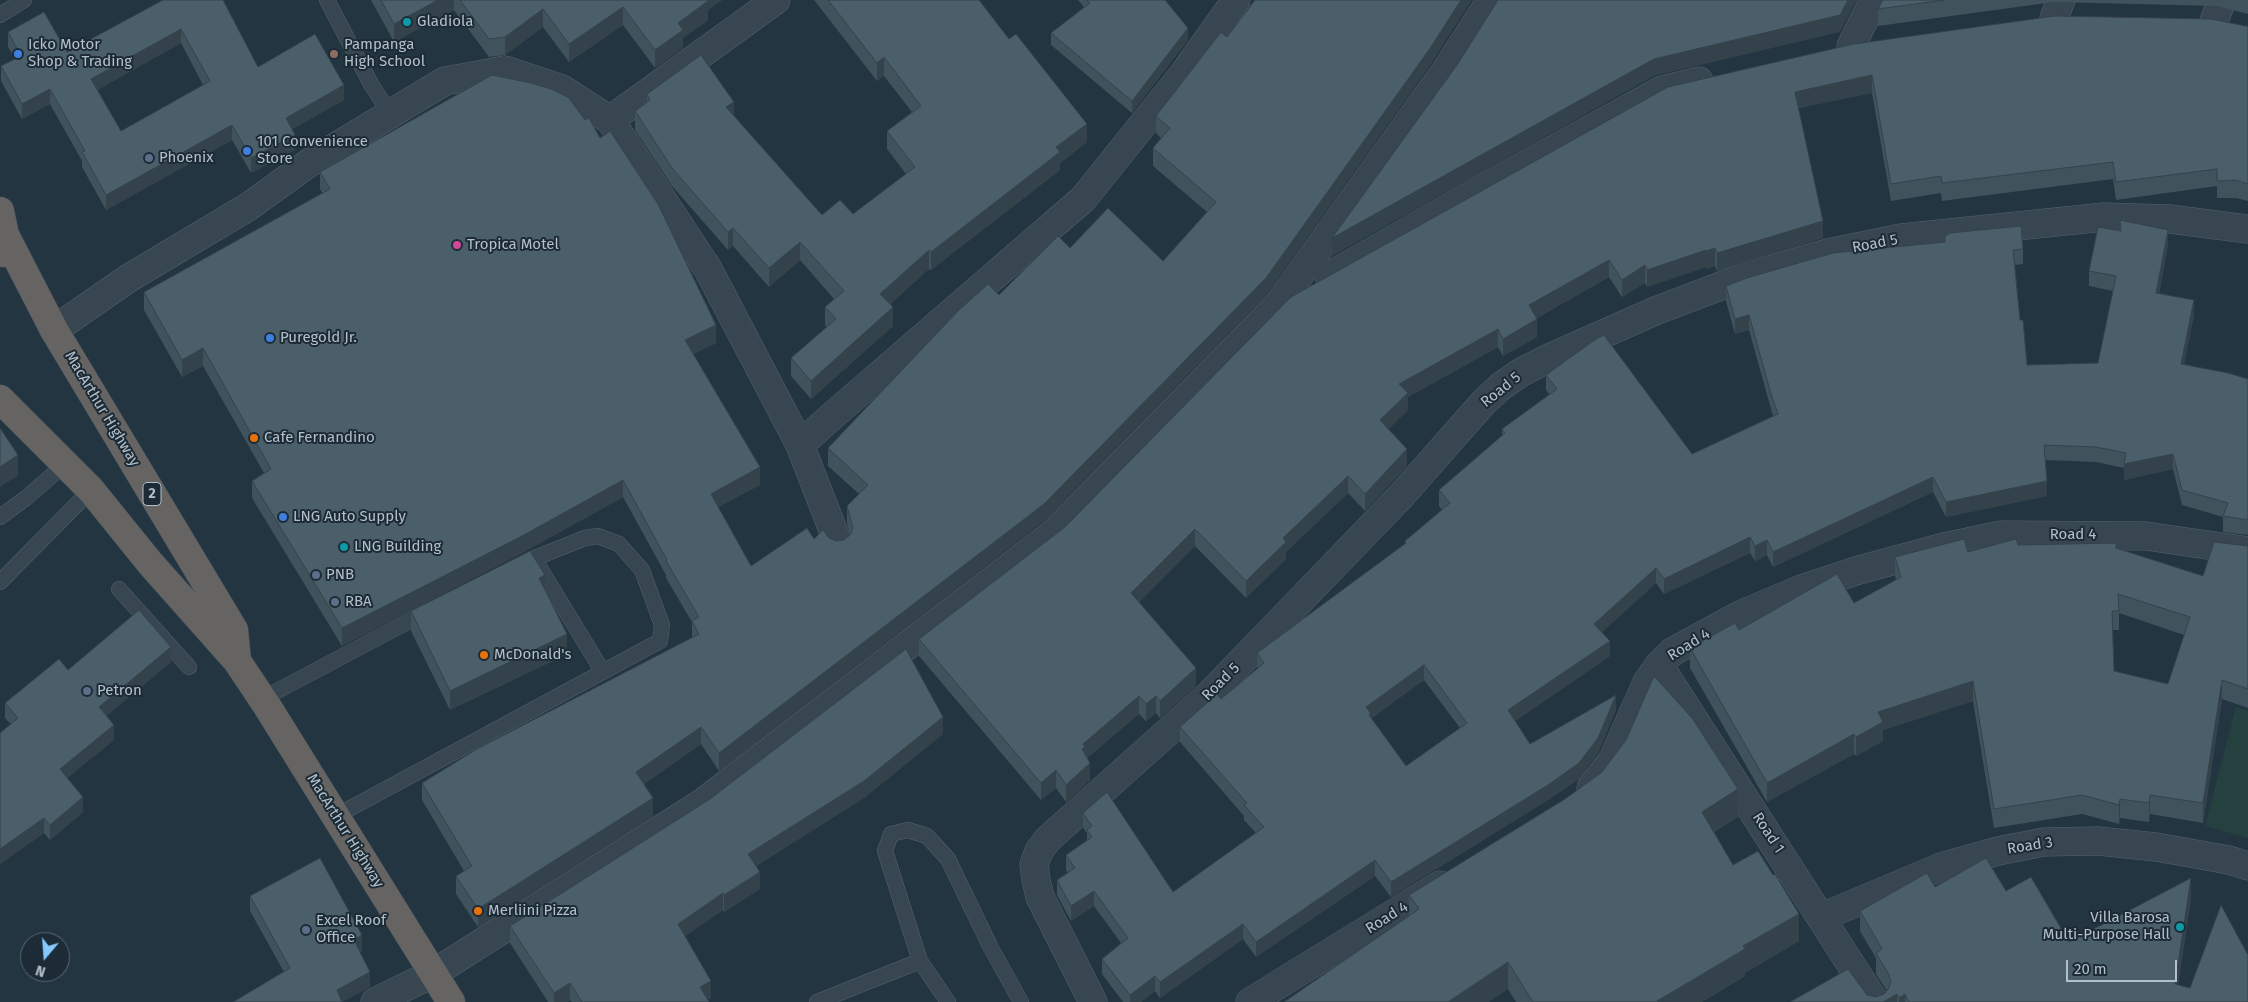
<!DOCTYPE html>
<style>
body{margin:0}
#map{position:relative;width:2248px;height:1002px;overflow:hidden;background:#233540;font-family:"Fira Sans",sans-serif}
canvas{display:block}
.north{position:absolute;left:20px;top:932px;width:50px;height:50px;box-sizing:border-box;background:#1c2b35;border:1px solid #586771;border-radius:50%;rotate:198deg;font-size:14px;font-weight:700;line-height:20px;text-align:center;color:#b3c0cb}
.north::after{content:'';display:block;margin:auto;width:18px;height:22px;background:#84caff;clip-path:polygon(50% 0,100% 100%,50% 72%,0 100%)}
.scale{position:absolute;left:2066px;top:960px;width:111px;height:22px;box-sizing:border-box;border:2px solid #b3c0cb;border-top:0;padding-left:6px;font-size:15px;line-height:18px;white-space:nowrap;color:#b3c0cb;-webkit-text-stroke:4px #1c2b35;paint-order:stroke}
</style>
<div id="map">
<canvas width="2248" height="1002"></canvas>
<div class="north">N</div>
<div class="scale">20 m</div>
</div>
<script>
const g = document.querySelector('canvas').getContext('2d');
g.lineJoin = 'round';
function fill(path, color) { g.fillStyle = color; g.fill(path, 'evenodd'); }
const shape = rows => new Path2D(rows.map(r => 'M' + r).join(''));
function strokePath(path, color, width, dash) { g.strokeStyle = color; g.lineWidth = width; g.lineCap = dash ? 'butt' : 'round'; g.setLineDash(dash || []); g.stroke(path); }
function label(font, color, halo, rows, align = 'center') {
  g.font = font + ' "Fira Sans",sans-serif'; g.lineWidth = 4; g.setLineDash([]); g.textBaseline = 'middle'; g.strokeStyle = halo; g.fillStyle = color; for (const [text, x, y, turn = 0] of rows) {
    g.save(); g.translate(x, y); g.rotate((+turn || 0) * Math.PI / 180); g.textAlign = isNaN(turn) ? turn : align; if (halo) g.strokeText(text, 0, 0); g.fillText(text, 0, 0); g.restore();
  }
}
fill(shape([
 [2236,707,2248,711,2248,838,2205,826]
]), '#25413f');
const service = shape([
 [327,0,371,84,391,115],
 [0,15,24,0],
 [0,517,26,498,65,464],
 [534,561,536,562,603,672],
 [0,582,91,490],
 [119,589,189,667],
 [262,699,428,611],
 [336,816,660,641,662,625,642,570,619,544,598,536,585,538,530,560],
 [817,1002,920,961],
 [948,1002,920,961,885,851,891,834,908,830,927,836,948,859,990,946,1021,1002]
]);
const minor = shape([
 [2054,18,2061,0],
 [2214,21,2222,0],
 [1851,46,1874,0],
 [610,120,708,269,800,445,831,417,1083,199,1185,72,1236,0],
 [1329,276,1480,190,1662,90,1699,81],
 [54,330,129,278,248,207,309,163,445,81,505,70,562,89,610,120,776,0],
 [800,445,838,543],
 [1659,665,1875,1002],
 [1591,788,1612,761,1647,682,1659,665,1672,652,1742,614,1801,589,1859,570,1944,547,2001,535,2146,536,2248,551],
 [1822,917,1941,867,1998,851,2044,842,2098,841,2156,847,2229,860,2248,866],
 [375,1002,434,973,702,803,1054,533,1278,305,1444,73,1491,0],
 [1093,1002,1040,897,1036,880,1034,864,1039,851,1048,839,1208,696,1401,496,1483,403,1500,387,1520,373,1549,358,1655,311,1742,278,1828,253,1901,238,2104,217,2170,219,2248,229],
 [1250,1002,1440,885]
]);
const trunk = shape([
 [0,211,5,235,3,253],
 [5,235,54,330,234,630,237,660],
 [0,399,91,490,150,563,237,661,267,706,451,1002]
]);
strokePath(service, '#55636e', 16);
strokePath(minor, '#55636e', 29);
strokePath(trunk, '#42505b', 29);
strokePath(service, '#374650', 15);
strokePath(minor, '#374650', 28);
strokePath(trunk, '#666462', 28);
fill(shape([
 [163,0,258,67,344,100,292,129,295,150,251,173,232,140,106,210,82,167,82,161,50,104,22,119,1,81,1,66,15,59,8,47,8,32,67,52],
 [181,43,203,85,121,131,97,90],
 [371,0,722,0,708,10,708,20,683,38,683,48,655,68,623,25,569,62,543,27,505,55,489,57,454,10,394,42],
 [814,0,979,0,1087,142,1060,163,1060,170,931,270,929,269,890,304,893,326,811,399,791,376,791,358,827,327,825,325,825,307,834,299,800,260,769,287,733,246,728,250,672,186,635,130,635,111,647,103,647,94,734,116,822,215,853,214,906,174,887,149,887,131,912,112,884,76,877,81],
 [1078,0,1165,0,1188,40,1132,113,1051,45,1051,33,1084,7],
 [1883,0,2248,0,2248,14,2217,6,2054,2,1878,26,1878,9],
 [2245,26,2248,26,2248,201,2236,198,2217,198,2217,186,2116,200,2113,179,1942,201,1941,193,1891,201,1872,93,1798,108,1823,238,1717,271,1715,266,1706,269,1706,267,1647,287,1645,283,1622,297,1609,277,1537,318,1537,337,1503,356,1498,347,1408,397,1408,410,1388,429,1407,466,1365,511,1348,493,1286,552,1286,559,1246,598,1195,546,1139,602,1196,686,1160,718,1156,713,1146,721,1139,714,1087,758,1090,780,1066,802,1056,788,1041,800,919,656,919,639,1668,87],
 [1227,37,1431,64,1266,295,1044,521,719,771,701,744,644,784,653,816,478,927,456,894,456,876,464,871,422,800,422,783,692,638,692,622,666,578,666,575,623,497,522,553,342,646,252,498,252,481,264,473,203,366,182,377,144,310,144,292,322,193,320,189,320,172,716,343,693,354,760,485,718,507,751,566,814,539,829,538,836,541,844,540,850,535,847,523,847,506,859,494,828,466,828,448,999,295,1070,248,1163,261,1207,212,1153,166,1153,148,1161,138,1156,133,1156,116],
 [2120,220,2168,245,2159,294,2194,315,2184,364,2248,379,2248,535,2223,532,2223,517,2182,505,2173,469,2124,480,2124,468,2096,462,2045,460,2047,496,1946,517,1933,492,1773,567,1767,555,1755,561,1750,553,1664,594,1656,583,1602,632,1610,656,1515,721,1530,744,1616,710,1598,753,1579,779,1548,800,1391,897,1375,876,1256,957,1243,939,1160,998,1155,991,1141,1002,1123,1002,1102,974,1102,959,1121,943,1094,906,1071,921,1057,895,1057,880,1068,873,1066,870,1066,855,1087,841,1087,833,1083,828,1083,813,1173,892,1256,833,1244,820,1244,816,1180,742,1180,727,1221,699,1257,669,1257,653,1405,544,1405,541,1442,510,1439,506,1439,490,1502,436,1502,429,1550,395,1546,390,1546,375,1692,454,1773,416,1771,409,1749,330,1735,334,1726,301,1726,286,1945,242,1945,236,2023,249,2023,264,2015,265,2020,320,2027,365,2098,363,2113,291,2089,286,2089,271,2120,231],
 [1424,680,1460,728,1406,766,1371,718],
 [2018,545,2116,548,2203,576,2248,546,2248,708,2222,699,2203,823,2150,814,2149,822,2120,818,2119,824,2082,814,1994,828,1973,701,1883,730,1883,741,1856,756,1854,754,1767,802,1690,668,1690,648,1739,630,1854,603,1896,580,1895,576,1895,557,1968,552],
 [2119,613,2184,635,2168,684,2114,671,2112,630,2119,630],
 [545,589,567,654,450,710,411,631,411,611],
 [171,662,106,716,114,740,67,778,83,812,50,840,44,833,0,864,0,733,11,724,5,718,5,703,68,670],
 [943,734,864,798,756,866,760,889,724,912,723,910,685,936,711,998,707,1000,709,1002,572,1002,570,1000,567,1002,548,1002,510,943,510,926],
 [1738,817,1714,832,1733,865,1799,941,1745,973,1745,976,1702,1002,1516,1002,1508,989,1409,916,1409,895],
 [1935,887,2006,891,2069,942,2191,899,2178,985,2248,1002,1790,1002,1867,995,1876,997,1884,994,1887,991,1876,974,1876,958,1860,931,1860,911],
 [250,896,362,950,360,952,370,987,342,1002,284,972,250,911]
]), '#40525c');
fill(shape([
 [438,0,454,0,454,10,394,42,394,24],
 [703,0,722,0,708,10,708,20,683,38,683,48,655,68,655,50,678,23],
 [1461,0,1472,0,1431,64,1266,295,1044,521,719,771,719,753],
 [1848,0,1857,0,1840,32,1654,76,1332,256,1332,238,1654,59],
 [623,7,623,25,569,62,569,44],
 [543,9,543,27,505,55,505,37],
 [1188,28,1188,40,1132,113,1132,101],
 [181,29,181,43,91,94,91,79],
 [884,57,884,76,877,81,877,63],
 [1872,75,1872,93,1795,109,1795,92],
 [344,85,344,100,286,133,286,118],
 [50,89,50,104,22,119,22,104],
 [734,102,734,120,726,107],
 [1087,124,1087,142,1060,163,1060,170,931,270,931,252,1056,147],
 [232,125,232,140,106,210,106,195],
 [295,135,295,150,251,173,251,158],
 [1823,221,1823,238,1717,271,1717,253],
 [733,228,733,246,728,250,728,232],
 [2168,230,2168,245,2156,308,2156,293],
 [800,242,800,260,769,287,769,268],
 [1715,248,1715,266,1706,269,1706,251],
 [929,250,929,269,880,312,880,294],
 [1706,250,1706,267,1647,287,1647,270],
 [1609,260,1609,277,1529,322,1529,305],
 [1645,265,1645,283,1622,297,1622,280],
 [2194,300,2194,315,2181,379,2181,364],
 [893,307,893,326,811,399,811,381],
 [1749,315,1749,330,1735,334,1735,319],
 [1537,319,1537,337,1503,356,1503,339],
 [716,325,716,343,685,357,685,340],
 [1498,329,1498,347,1408,397,1408,410,1380,438,1380,420,1399,384],
 [203,348,203,366,182,377,182,360],
 [1407,449,1407,466,1365,511,1365,494],
 [2173,454,2173,469,2124,480,2124,464],
 [18,455,18,476,0,487,0,467],
 [760,467,760,485,711,511,711,494],
 [1348,476,1348,493,1286,552,1286,559,1246,598,1246,581,1283,538],
 [1933,477,1933,492,1773,567,1773,552],
 [623,480,623,497,522,553,342,646,342,628],
 [2047,481,2047,496,1946,517,1946,502],
 [1195,529,1195,546,1131,611,1131,593],
 [1750,537,1750,553,1664,594,1664,579],
 [1767,540,1767,555,1755,561,1755,546],
 [1656,568,1656,583,1594,639,1594,624],
 [545,575,545,595,539,578],
 [567,634,567,654,450,710,450,691],
 [1610,641,1610,656,1508,726,1508,710],
 [171,647,171,662,99,722,99,707],
 [1424,665,1424,680,1371,719,1366,707],
 [1196,668,1196,686,1160,718,1160,701],
 [2222,680,2222,699,2203,823,2203,803],
 [1973,681,1973,701,1883,730,1883,741,1856,756,1856,737,1878,712],
 [1616,695,1616,710,1598,753,1579,779,1548,800,1391,897,1391,882],
 [1139,696,1139,714,1085,760,1082,749,1083,744],
 [1156,696,1156,713,1146,721,1146,704],
 [943,717,943,734,864,798,748,871,748,854],
 [114,725,114,740,60,784,60,769],
 [701,727,701,744,636,790,636,772],
 [1854,734,1854,754,1767,802,1767,783],
 [1090,763,1090,780,1066,802,1066,785],
 [1056,770,1056,788,1041,800,1041,783],
 [1738,789,1738,817,1702,839,1702,812],
 [2150,795,2150,814,2149,822,2149,803],
 [83,797,83,812,50,840,50,825],
 [653,798,653,816,478,927,478,909],
 [2120,799,2120,818,2119,824,2119,805],
 [44,818,44,833,0,864,0,849],
 [1375,860,1375,876,1256,957,1256,942],
 [760,872,760,889,724,912,724,895],
 [2191,878,2191,899,2175,1002,2175,984],
 [1094,891,1094,906,1071,921,1071,906],
 [723,893,723,910,678,941,678,924],
 [1799,914,1799,941,1745,973,1745,976,1702,1002,1657,1002,1657,1001,1743,946],
 [1243,924,1243,939,1160,998,1160,982],
 [362,935,362,950,354,955,354,940],
 [1508,962,1508,989,1489,1002,1448,1002],
 [370,972,370,987,342,1002,337,990],
 [1155,976,1155,991,1141,1002,1130,1002,1130,995],
 [711,981,711,998,703,1002,700,987],
 [570,983,570,1000,567,1002,554,1002,554,993],
 [1897,994,1897,1002,1883,1002],
 [1905,994,1905,1002,1899,1002,1899,998]
]), '#34424b');
const building = shape([
 [163,0,223,0,258,67,315,34,344,85,286,118,295,135,251,158,232,125,106,195,82,152,85,151,50,89,22,104,1,66,21,56,8,32,44,12,67,52,163,0],
 [181,29,210,81,121,131,91,79,181,29],
 [381,0,438,0,394,24,381,0],
 [460,0,707,0,708,1,678,23,683,30,655,50,623,7,569,44,543,9,505,37,489,39,460,0],
 [828,0,979,0,1009,39,1016,34,1087,124,1056,147,1060,152,931,252,929,250,880,294,893,307,811,381,791,358,836,319,825,307,844,291,800,242,769,268,733,228,728,232,672,168,635,111,650,100,647,94,701,55,734,102,726,107,822,215,840,200,853,214,915,167,887,131,921,106,884,57,877,63,828,0],
 [1087,0,1165,0,1188,28,1132,101,1051,33,1090,3,1087,0],
 [1255,0,1461,0,1431,47,1266,278,1044,504,719,753,701,727,636,772,653,798,478,909,456,876,472,866,422,783,477,749,699,634,692,621,699,617,666,561,667,560,623,480,522,536,342,628,252,481,271,469,203,348,182,360,144,292,330,189,320,172,492,75,531,83,554,90,569,98,585,120,589,118,600,138,610,131,658,204,716,325,685,340,760,467,711,494,751,566,807,528,814,539,823,530,829,538,836,541,844,540,850,535,853,528,847,506,868,485,828,448,959,310,988,284,999,295,1058,236,1070,248,1108,208,1163,261,1216,202,1153,148,1170,128,1156,116,1221,32,1227,37,1255,0],
 [1498,0,1848,0,1840,15,1654,59,1332,238,1457,65,1498,0],
 [1883,0,1945,0,1878,9,1883,0],
 [2055,16,2212,19,2245,26,2248,26,2248,184,2236,180,2217,181,2217,169,2116,182,2113,162,1942,183,1941,176,1891,184,1872,75,1795,92,1823,221,1717,253,1715,248,1706,251,1706,250,1647,270,1645,265,1622,280,1609,260,1529,305,1537,319,1503,339,1498,329,1399,384,1408,393,1380,420,1407,449,1365,494,1348,476,1283,538,1286,542,1246,581,1195,529,1131,593,1196,668,1160,701,1156,696,1146,704,1139,696,1083,744,1085,747,1082,749,1090,763,1066,785,1056,770,1041,783,919,639,1065,527,1291,297,1668,87,1854,44,2055,16],
 [2120,220,2168,230,2156,293,2194,300,2181,364,2228,373,2248,379,2248,520,2223,516,2228,503,2182,490,2173,454,2124,464,2126,453,2096,447,2044,445,2047,481,1946,502,1933,477,1773,552,1767,540,1755,546,1750,537,1664,579,1656,568,1594,624,1610,641,1508,710,1530,744,1616,695,1598,738,1579,763,1548,785,1391,882,1375,860,1256,942,1243,924,1160,982,1155,976,1130,995,1102,959,1128,938,1094,891,1071,906,1057,880,1075,868,1066,855,1092,837,1087,830,1092,826,1083,813,1107,792,1173,892,1264,827,1244,805,1247,803,1180,727,1217,694,1221,699,1264,663,1257,653,1406,543,1405,541,1450,503,1439,490,1505,433,1502,429,1557,389,1546,375,1596,339,1604,335,1692,454,1778,414,1771,394,1749,315,1735,319,1726,286,1747,278,1833,253,1945,242,1945,236,1950,233,2021,226,2023,249,2013,250,2020,320,2023,320,2027,365,2098,363,2116,276,2089,271,2098,227,2121,231,2120,220],
 [1424,665,1467,723,1406,766,1369,715,1371,714,1366,707,1424,665],
 [0,428,18,455,0,467,0,428],
 [1964,539,1968,552,2016,539,2018,545,2116,543,2116,548,2203,576,2214,542,2248,546,2248,689,2222,680,2203,803,2150,795,2149,803,2120,799,2119,805,2082,795,1994,809,1973,681,1878,712,1883,722,1856,737,1854,734,1767,783,1690,648,1735,623,1739,630,1837,574,1854,603,1901,577,1895,557,1964,539],
 [2118,594,2190,617,2168,684,2114,671,2112,611,2119,611,2118,594],
 [530,551,545,575,539,578,567,634,450,691,411,611,530,551],
 [139,610,171,647,99,707,114,725,60,769,83,797,50,825,44,818,0,849,0,733,18,718,5,703,59,659,68,670,139,610],
 [906,649,943,717,864,781,748,854,760,872,724,895,723,893,678,924,711,981,700,987,709,1002,582,1002,570,983,554,993,510,926,710,799,906,649],
 [1654,676,1692,718,1738,789,1702,812,1733,865,1758,851,1773,875,1775,874,1799,914,1743,946,1745,949,1657,1001,1658,1002,1533,1002,1508,962,1448,1002,1284,1002,1419,909,1409,895,1565,799,1602,772,1626,740,1654,676],
 [320,858,362,935,354,940,370,972,337,990,342,1002,233,1002,290,968,250,896,320,858],
 [1986,858,2006,891,2031,877,2069,942,2191,878,2175,984,2190,988,2221,905,2248,955,2248,1002,1909,1002,1905,994,1899,998,1897,994,1883,1002,1790,1002,1848,969,1867,995,1876,997,1884,994,1889,988,1891,981,1888,973,1876,953,1882,949,1860,911,1927,873,1935,887,1986,858]
]);
fill(building, '#4b5f6b');
strokePath(building, '#34424b', 1);
for (const [x, y, r, color] of [
 [407,22,5,"#0f9aa8"],
 [18,54,5,"#3f7fe0"],
 [334,54,5,"#8d6e63"],
 [247,151,5,"#3f7fe0"],
 [149,158,5,"#5c6f8a"],
 [457,245,5,"#d1479c"],
 [270,338,5,"#3f7fe0"],
 [254,438,5,"#e8710a"],
 [283,517,5,"#3f7fe0"],
 [344,547,5,"#0f9aa8"],
 [316,575,5,"#5c6f8a"],
 [335,602,5,"#5c6f8a"],
 [484,655,5,"#e8710a"],
 [87,691,5,"#5c6f8a"],
 [478,911,5,"#e8710a"],
 [2180,927,5,"#0f9aa8"],
 [306,930,5,"#5c6f8a"]
]) { const dot = new Path2D(); dot.arc(x, y, r, 0, 2 * Math.PI); g.fillStyle = color; g.fill(dot); strokePath(dot, '#1c2b35', 2); }
for (const [x, y, w] of [
 [152,494,18]
]) { const box = new Path2D(); box.roundRect(x - w / 2, y - 11.5, w, 23, 4); g.fillStyle = '#1c2b35'; g.fill(box); strokePath(box, '#b3c0cb', 1); }
label('bold 14px', '#b3c0cb', null, [
 ["2",152,494]
]);
label('15px', '#b3c0cb', '#1c2b35', [
 ["Gladiola",417,22],
 ["Icko Motor",28,45],
 ["Shop & Trading",28,62],
 ["Pampanga",344,45],
 ["High School",344,62],
 ["101 Convenience",257,142],
 ["Store",257,159],
 ["Phoenix",159,158],
 ["Tropica Motel",467,245],
 ["Puregold Jr.",280,338],
 ["Cafe Fernandino",264,438],
 ["LNG Auto Supply",293,517],
 ["LNG Building",354,547],
 ["PNB",326,575],
 ["RBA",345,602],
 ["McDonald's",494,655],
 ["Petron",97,691],
 ["Merliini Pizza",488,911],
 ["Villa Barosa",2170,918,"right"],
 ["Multi-Purpose Hall",2170,935,"right"],
 ["Excel Roof",316,921],
 ["Office",316,938]
], 'left');
label('15px', '#b3c0cb', '#1c2b35', [
 ["Road 5",1875,244,-11],
 ["Road 5",1501,390,-39],
 ["MacArthur Highway",102,409,59],
 ["Road 4",2073,535],
 ["Road 4",1689,645,-32],
 ["Road 5",1221,682,-45],
 ["MacArthur Highway",345,831,58],
 ["Road 1",1768,833,57],
 ["Road 3",2030,846,-9],
 ["Road 4",1387,918,-32]
]);
</script>
